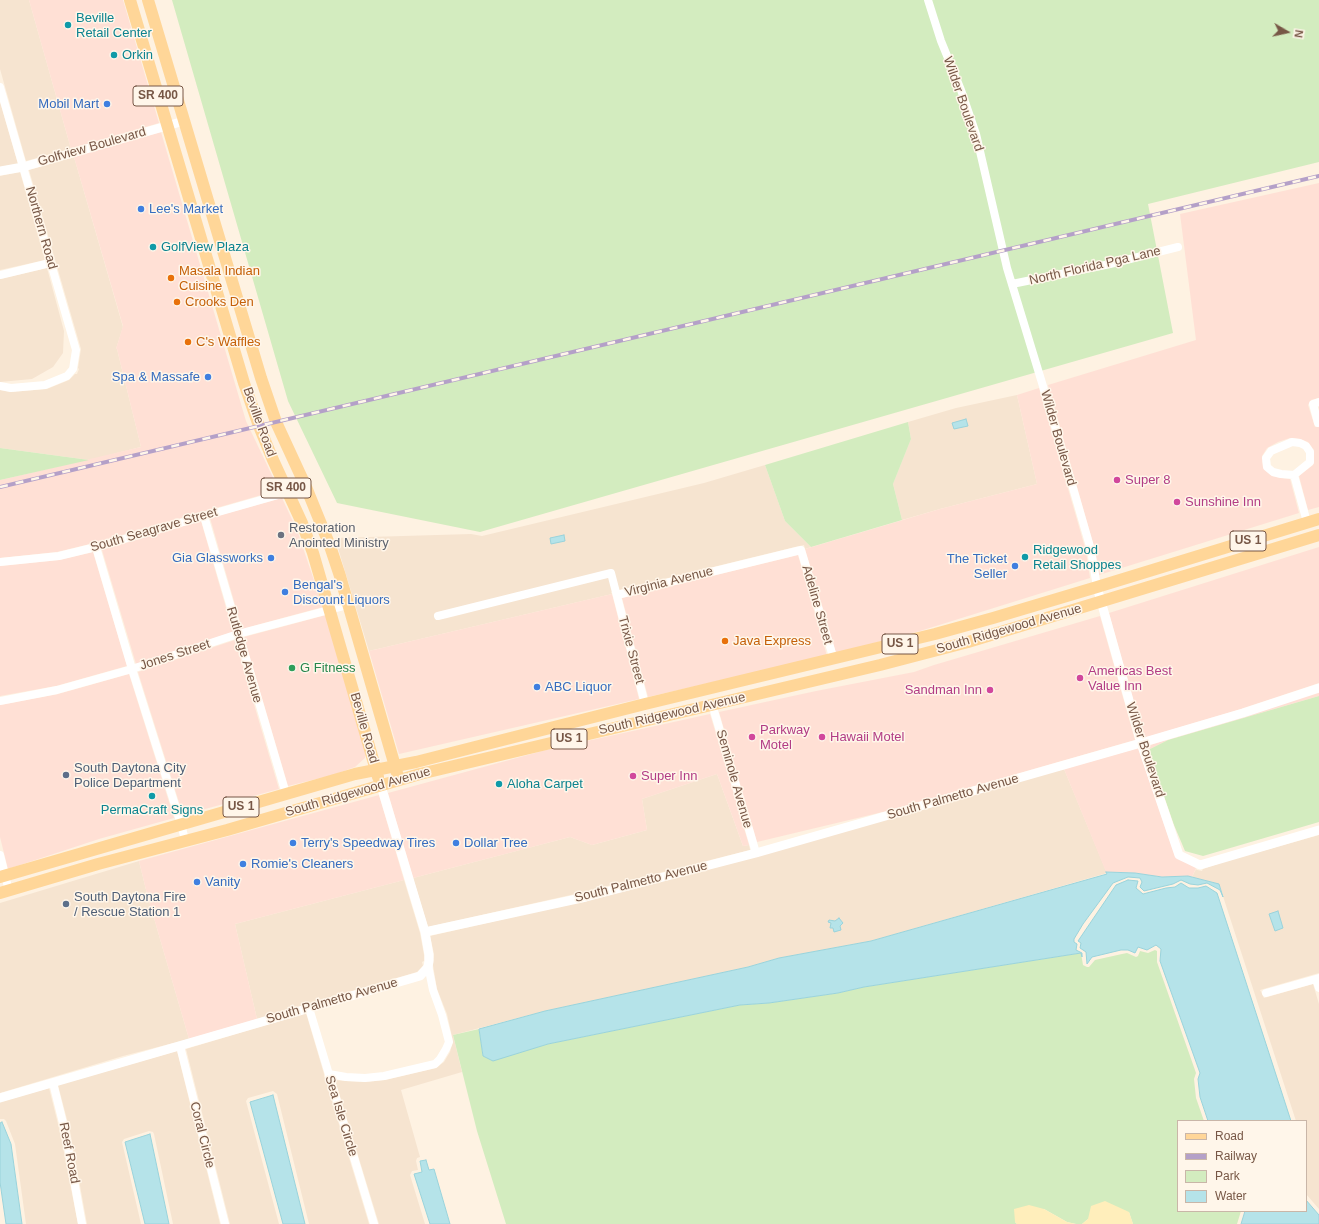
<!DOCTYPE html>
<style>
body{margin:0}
#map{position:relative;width:1319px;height:1224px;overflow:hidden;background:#fef2e2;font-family:Arial,sans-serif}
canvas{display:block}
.legend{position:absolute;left:1177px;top:1120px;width:130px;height:92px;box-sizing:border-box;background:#fff6ea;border:1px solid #c9b6a8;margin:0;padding:5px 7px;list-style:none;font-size:12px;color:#775746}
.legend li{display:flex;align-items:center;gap:8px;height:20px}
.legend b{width:20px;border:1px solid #c9b6a8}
.north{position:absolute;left:1267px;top:12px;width:40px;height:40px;-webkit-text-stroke:3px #fff6ea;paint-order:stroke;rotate:99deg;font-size:11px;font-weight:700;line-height:16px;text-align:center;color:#775746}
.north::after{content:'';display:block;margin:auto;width:14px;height:18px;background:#775746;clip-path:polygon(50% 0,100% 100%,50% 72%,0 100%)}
</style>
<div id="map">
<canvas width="1319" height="1224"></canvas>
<ul class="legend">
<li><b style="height:5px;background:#ffd698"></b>Road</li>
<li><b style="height:5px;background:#b4a0c8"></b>Railway</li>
<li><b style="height:11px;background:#d3ecbf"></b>Park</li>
<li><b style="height:11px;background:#b5e3e9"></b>Water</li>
</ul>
<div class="north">N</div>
</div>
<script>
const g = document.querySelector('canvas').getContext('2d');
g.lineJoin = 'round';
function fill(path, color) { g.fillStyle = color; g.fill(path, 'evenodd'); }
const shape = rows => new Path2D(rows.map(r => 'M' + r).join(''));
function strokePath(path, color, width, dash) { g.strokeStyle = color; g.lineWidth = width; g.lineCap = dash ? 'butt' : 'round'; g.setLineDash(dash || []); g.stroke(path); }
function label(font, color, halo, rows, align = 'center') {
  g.font = font + ' Arial,sans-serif'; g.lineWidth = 3; g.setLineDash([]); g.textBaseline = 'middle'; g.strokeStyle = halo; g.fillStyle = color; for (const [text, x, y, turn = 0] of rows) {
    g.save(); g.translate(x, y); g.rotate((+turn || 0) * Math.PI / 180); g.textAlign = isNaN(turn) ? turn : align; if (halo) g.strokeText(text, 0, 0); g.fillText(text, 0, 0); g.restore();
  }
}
fill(shape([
 [0,0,29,0,71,149,26,161,0,69],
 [0,102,18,164,0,167],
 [74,157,123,327,116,349,117,349,141,447,89,460,0,448,0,390,10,392,47,389,69,380,75,374,77,374,79,369,78,368,81,349,29,170],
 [20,172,45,260,0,270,0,176],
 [47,268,64,331,63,353,53,367,32,379,0,382,0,279],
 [1017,395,1037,484,940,509,902,520,893,484,911,439,908,422,956,408],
 [765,465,785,521,811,547,805,549,804,545,795,547,611,592,612,594,369,651,335,538,471,534,482,536,704,483],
 [1064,769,1107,873,871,941,779,958,748,967,545,1011,453,1035,462,1072,401,1090,420,1157,417,1158,416,1161,418,1170,412,1171,410,1175,425,1224,379,1224,335,1080,346,1081,365,1082,385,1080,436,1068,444,1062,450,1052,453,1041,447,1014,437,989,433,965,434,954,430,936,587,900],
 [717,774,743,846,749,845,750,850,584,892,428,927,413,878,570,837,592,845,647,830,642,799],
 [1319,835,1319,973,1260,990,1264,998,1313,984,1319,1004,1319,1209,1306,1194,1306,1121,1296,1121,1219,884,1192,877,1196,869,1197,870,1202,871,1203,869,1223,862],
 [139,861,147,894,189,1039,123,1056,0,1093,0,903],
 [404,880,420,933,424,955,424,961,422,962,423,966,417,972,257,1019,235,924],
 [306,1013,324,1074,324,1077,325,1078,369,1224,309,1224,277,1094,273,1091,248,1098,246,1101,279,1224,230,1224,186,1049],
 [177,1051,220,1224,173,1224,154,1134,153,1132,149,1131,124,1139,122,1142,141,1224,87,1224,70,1131,58,1085],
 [49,1088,60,1132,78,1224,26,1224,15,1144,6,1121,4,1119,0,1119,0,1102]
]), '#f6e4d0');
fill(shape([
 [29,0,123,0,159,123,71,149],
 [161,132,246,421,279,490,94,543,57,552,0,558,0,480,141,447,117,349,116,349,123,326,74,157],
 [1319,183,1319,398,1311,400,1308,405,1315,427,1319,427,1319,507,1308,510,1299,476,1313,465,1314,462,1314,450,1308,442,1300,439,1290,438,1278,442,1267,448,1262,456,1263,467,1264,469,1272,476,1281,478,1290,479,1299,513,1099,575,1095,550,1048,385,1196,340,1180,214],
 [1039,388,1086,551,1090,578,920,631,836,653,805,549,940,509,1037,484,1017,395],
 [282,498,297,530,323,607,242,629,210,518],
 [201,521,233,632,136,664,102,550],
 [1319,547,1319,683,1241,709,1144,738,1109,613],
 [93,552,127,666,56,686,0,696,0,566,59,560],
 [798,555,827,656,648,697,622,598],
 [612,594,639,699,399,754,369,651],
 [326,615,366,751,365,758,355,767,333,775,288,786,244,637],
 [1100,616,1135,740,891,810,757,842,719,712,816,691,914,672,934,665],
 [235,640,279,789,183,815,138,672],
 [129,674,174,818,99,839,8,869,0,837,0,705,58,694],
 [1319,692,1319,696,1168,740,1148,750,1147,746],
 [710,714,749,845,743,846,717,774,642,799,647,830,592,845,570,837,413,878,388,793,546,750],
 [1138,748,1175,856,1196,868,1192,877,1188,876,1162,877,1135,873,1106,872,1064,769],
 [379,795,404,880,235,924,257,1019,189,1039,147,894,139,861]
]), '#ffe0d5');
fill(shape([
 [172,0,1319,0,1319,162,1148,204,1173,333,480,532,337,503,288,401],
 [908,422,911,439,893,484,902,520,811,547,785,521,765,465],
 [0,448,89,460,0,480],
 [1319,696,1319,822,1203,856,1185,851,1174,825,1148,750,1168,740],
 [1155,950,1157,951,1157,962,1196,1073,1194,1079,1196,1098,1204,1121,1178,1121,1178,1211,1241,1211,1237,1224,1133,1224,1129,1212,1088,1219,1082,1224,1076,1224,1067,1222,1044,1209,1015,1222,1017,1224,506,1224,477,1131,453,1035,479,1029,483,1056,493,1060,548,1044,740,1005,769,1003,838,993,864,987,1081,953,1083,965,1087,967,1089,967,1095,960,1122,954,1127,953,1136,957,1138,956,1140,951,1148,953]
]), '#d3ecbf');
fill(shape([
 [1105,1201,1129,1212,1133,1224,1082,1224,1088,1219,1091,1206],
 [1029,1205,1044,1209,1067,1222,1076,1224,1017,1224,1015,1222,1014,1209]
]), '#feb');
const water = shape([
 [966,419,968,426,954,429,952,423,966,419],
 [564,535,565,541,551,544,550,538,564,535],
 [1106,872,1135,873,1162,877,1188,876,1219,884,1223,897,1220,890,1207,883,1198,885,1190,884,1181,880,1173,884,1144,891,1140,887,1142,882,1140,878,1128,877,1113,883,1083,924,1074,939,1074,942,1077,944,1076,950,1082,953,1082,957,1081,953,864,987,838,993,769,1003,740,1005,548,1044,493,1061,483,1056,479,1029,545,1011,748,967,779,958,871,941,1107,874,1106,872],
 [1128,880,1138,881,1136,888,1143,894,1166,888,1175,887,1181,883,1189,888,1198,888,1206,886,1217,893,1291,1121,1208,1121,1200,1097,1198,1079,1200,1073,1160,961,1161,949,1156,945,1147,950,1138,947,1135,953,1128,950,1121,950,1092,957,1087,964,1086,952,1080,948,1081,943,1078,941,1116,885,1128,880],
 [1278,911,1283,928,1275,931,1269,914,1278,911],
 [839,918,843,923,840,926,841,930,834,932,833,928,830,928,831,923,828,922,829,920,835,921,839,918],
 [273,1095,305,1224,283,1224,250,1102,273,1095],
 [2,1122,11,1144,22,1224,6,1224,0,1182,0,1123,2,1122],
 [150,1134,169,1224,145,1224,125,1142,150,1134],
 [426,1160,429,1170,434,1169,450,1224,430,1224,414,1174,422,1172,420,1161,426,1160],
 [1306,1200,1319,1215,1319,1224,1241,1224,1245,1211,1306,1211,1306,1200]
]);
fill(water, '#b5e3e9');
strokePath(water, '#9ad3db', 1);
strokePath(shape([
 [928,0,941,41,961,90,976,134,1007,268,1053,419,1091,550,1097,587],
 [0,87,76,350,73,369,67,376,45,385,11,388,0,386],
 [0,275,50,263],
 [1012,284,1110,264,1178,247],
 [1318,423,1313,404,1319,402],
 [1294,475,1281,474,1273,472,1267,467,1266,458,1271,451,1292,442,1300,443,1306,446,1310,452,1310,462,1294,475,1307,522],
 [204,516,286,794],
 [96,547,132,669,181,824,185,840],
 [0,562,59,556,96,547,306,487],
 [617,595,801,550,834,660],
 [438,616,611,573,645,704],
 [0,701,57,690,132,669,238,634,348,605],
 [712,704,756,853],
 [0,855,9,891],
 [1316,979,1319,988],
 [1266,993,1319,978],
 [309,1008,374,1224],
 [180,1046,225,1224],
 [329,1074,346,1077,365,1078,384,1076,435,1064,440,1059,446,1049,449,1042,442,1015,433,990,428,965],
 [53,1083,65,1131,82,1224]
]), '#fff', 8);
strokePath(shape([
 [0,171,23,167,184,121],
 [1097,587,1141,743,1179,855,1200,865,1319,830],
 [425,932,586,897,756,853,1141,743,1243,713,1319,688],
 [0,1098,420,976,428,967,429,961,429,955,425,932,381,786]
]), '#fff', 9);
strokePath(shape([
 [130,0,244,383,259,426,273,460,302,523,313,553,378,777],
 [148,0,261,378,276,422,306,487,330,546,340,576,397,773],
 [0,877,355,774,416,762,475,747,645,704,935,634,993,618,1097,587,1319,519],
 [0,893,98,864,227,830,420,774,880,665,968,642,1319,535]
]), '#ffd698', 12);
const rail = shape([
 [0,487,1319,176]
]);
strokePath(rail, '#b4a0c8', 4);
strokePath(rail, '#fff6ea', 2.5, [8]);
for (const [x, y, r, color] of [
 [68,25,4,"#0f9aa8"],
 [114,55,4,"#0f9aa8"],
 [107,104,4,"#3f7fe0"],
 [141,209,4,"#3f7fe0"],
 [153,247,4,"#0f9aa8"],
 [171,278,4,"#e8710a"],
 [177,302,4,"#e8710a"],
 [188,342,4,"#e8710a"],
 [208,377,4,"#3f7fe0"],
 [1117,480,4,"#d1479c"],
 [1177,502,4,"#d1479c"],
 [281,535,4,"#6b7280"],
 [1025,557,4,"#0f9aa8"],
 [271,558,4,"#3f7fe0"],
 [1015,566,4,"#3f7fe0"],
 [285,592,4,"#3f7fe0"],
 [725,641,4,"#e8710a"],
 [292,668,4,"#2e9e5b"],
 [1080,678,4,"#d1479c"],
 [537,687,4,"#3f7fe0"],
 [990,690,4,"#d1479c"],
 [752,737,4,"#d1479c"],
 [822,737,4,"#d1479c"],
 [66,775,4,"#5c6f8a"],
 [633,776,4,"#d1479c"],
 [499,784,4,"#0f9aa8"],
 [152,796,4,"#0f9aa8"],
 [293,843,4,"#3f7fe0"],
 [456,843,4,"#3f7fe0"],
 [243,864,4,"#3f7fe0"],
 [197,882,4,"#3f7fe0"],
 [66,904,4,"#5c6f8a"]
]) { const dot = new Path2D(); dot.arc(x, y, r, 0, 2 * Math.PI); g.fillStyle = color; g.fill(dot); strokePath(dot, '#fff6ea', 1.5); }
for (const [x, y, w] of [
 [158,96,50],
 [286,488,50],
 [1248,541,36],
 [900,644,36],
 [569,739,36],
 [241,807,36]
]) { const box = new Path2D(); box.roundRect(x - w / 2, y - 10, w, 20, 3); g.fillStyle = '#fff6ea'; g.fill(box); strokePath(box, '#775746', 1); }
label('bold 12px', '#775746', null, [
 ["SR 400",158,96],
 ["SR 400",286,488],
 ["US 1",1248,541],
 ["US 1",900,644],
 ["US 1",569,739],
 ["US 1",241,807]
]);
label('13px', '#0d838f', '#fff6ea', [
 ["Beville",76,18],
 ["Retail Center",76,33],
 ["Orkin",122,55],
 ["GolfView Plaza",161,247],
 ["Ridgewood",1033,550],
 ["Retail Shoppes",1033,565],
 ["Aloha Carpet",507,784],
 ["PermaCraft Signs",152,810,"center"]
], 'left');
label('13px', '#366cbe', '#fff6ea', [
 ["Mobil Mart",99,104,"right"],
 ["Lee's Market",149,209],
 ["Spa & Massafe",200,377,"right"],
 ["Gia Glassworks",263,558,"right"],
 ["The Ticket",1007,559,"right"],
 ["Seller",1007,574,"right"],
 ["Bengal's",293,585],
 ["Discount Liquors",293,600],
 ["ABC Liquor",545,687],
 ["Terry's Speedway Tires",301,843],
 ["Dollar Tree",464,843],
 ["Romie's Cleaners",251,864],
 ["Vanity",205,882]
], 'left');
label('13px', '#775746', '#fff6ea', [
 ["Wilder Boulevard",963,104,71],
 ["Golfview Boulevard",92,147,-16],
 ["Northern Road",41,228,74],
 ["North Florida Pga Lane",1095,266,-13],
 ["Beville Road",259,422,70],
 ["Wilder Boulevard",1058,438,74],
 ["South Seagrave Street",154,530,-16],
 ["Virginia Avenue",669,582,-14],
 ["Adeline Street",817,605,74],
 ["South Ridgewood Avenue",1009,629,-16],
 ["Trixie Street",631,650,75],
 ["Jones Street",175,655,-18],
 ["Rutledge Avenue",244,655,74],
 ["South Ridgewood Avenue",672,714,-13],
 ["Beville Road",364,728,74],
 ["Wilder Boulevard",1145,750,72],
 ["Seminole Avenue",734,779,74],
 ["South Ridgewood Avenue",358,792,-16],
 ["South Palmetto Avenue",953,797,-16],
 ["South Palmetto Avenue",641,882,-14],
 ["South Palmetto Avenue",332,1001,-16],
 ["Sea Isle Circle",341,1116,73],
 ["Coral Circle",202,1135,76],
 ["Reef Road",69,1153,79]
]);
label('13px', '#c56008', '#fff6ea', [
 ["Masala Indian",179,271],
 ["Cuisine",179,286],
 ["Crooks Den",185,302],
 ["C's Waffles",196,342],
 ["Java Express",733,641]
], 'left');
label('13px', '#b23c85', '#fff6ea', [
 ["Super 8",1125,480],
 ["Sunshine Inn",1185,502],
 ["Americas Best",1088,671],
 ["Value Inn",1088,686],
 ["Sandman Inn",982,690,"right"],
 ["Parkway",760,730],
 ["Motel",760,745],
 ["Hawaii Motel",830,737],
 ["Super Inn",641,776]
], 'left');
label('13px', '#5b616d', '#fff6ea', [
 ["Restoration",289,528],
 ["Anointed Ministry",289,543]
], 'left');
label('13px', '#27864d', '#fff6ea', [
 ["G Fitness",300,668]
], 'left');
label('13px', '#4e5e75', '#fff6ea', [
 ["South Daytona City",74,768],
 ["Police Department",74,783],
 ["South Daytona Fire",74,897],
 ["/ Rescue Station 1",74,912]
], 'left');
</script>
